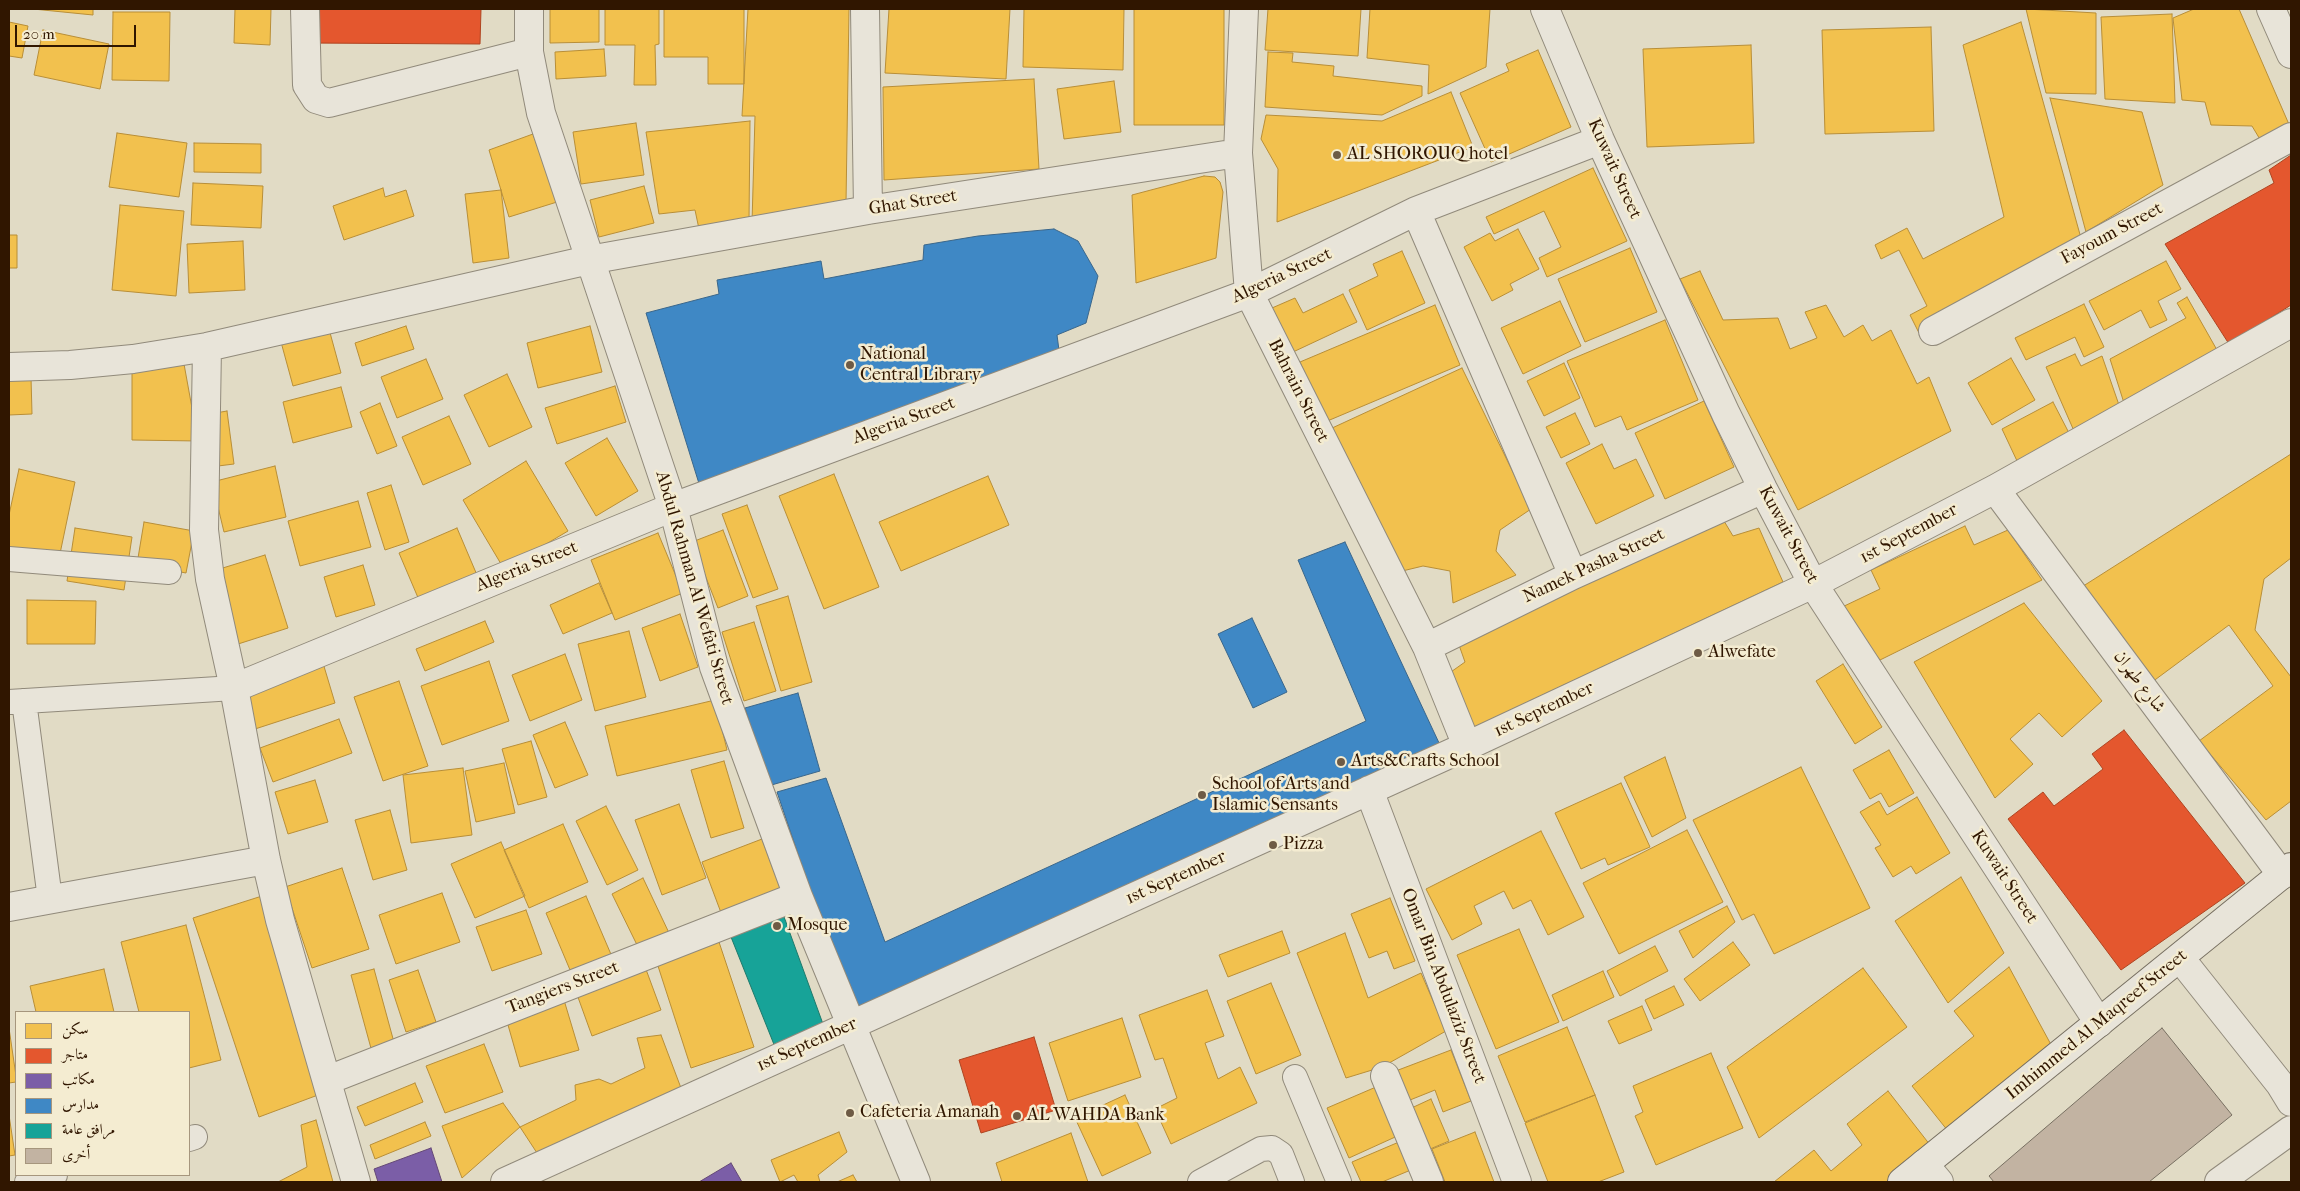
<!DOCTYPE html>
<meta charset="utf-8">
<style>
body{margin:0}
#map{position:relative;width:2300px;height:1191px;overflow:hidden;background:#e1dbc5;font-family:"IM FELL French Canon",Amiri,serif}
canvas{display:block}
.frame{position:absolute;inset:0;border:10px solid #301600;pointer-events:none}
.legend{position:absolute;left:15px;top:1011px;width:175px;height:165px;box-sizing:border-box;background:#f4ecd1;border:1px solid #a6967d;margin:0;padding:6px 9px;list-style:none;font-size:15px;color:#301600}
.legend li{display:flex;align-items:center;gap:10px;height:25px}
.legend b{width:25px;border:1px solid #a6967d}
.scale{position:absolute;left:15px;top:25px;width:121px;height:22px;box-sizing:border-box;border:2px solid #301600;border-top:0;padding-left:6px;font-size:15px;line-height:18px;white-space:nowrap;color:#301600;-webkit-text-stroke:4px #f4ecd1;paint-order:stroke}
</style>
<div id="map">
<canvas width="2300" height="1191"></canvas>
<div class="frame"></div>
<ul class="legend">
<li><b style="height:14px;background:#f2c14e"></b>سكن</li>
<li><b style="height:14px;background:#e4572e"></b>متاجر</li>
<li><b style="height:14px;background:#7b5ea7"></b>مكاتب</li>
<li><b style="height:14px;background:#3f88c5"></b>مدارس</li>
<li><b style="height:14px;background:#17a398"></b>مرافق عامة</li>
<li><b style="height:14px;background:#c2b3a2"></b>أخرى</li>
</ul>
<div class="scale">20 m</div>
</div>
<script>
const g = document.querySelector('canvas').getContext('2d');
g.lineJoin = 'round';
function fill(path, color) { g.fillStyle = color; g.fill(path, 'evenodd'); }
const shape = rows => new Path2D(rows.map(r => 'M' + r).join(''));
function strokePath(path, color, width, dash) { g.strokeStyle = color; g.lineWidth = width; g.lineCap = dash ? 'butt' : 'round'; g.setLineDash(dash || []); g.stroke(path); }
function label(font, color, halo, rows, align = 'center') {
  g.font = font + ' "IM FELL French Canon",Amiri,serif'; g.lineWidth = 5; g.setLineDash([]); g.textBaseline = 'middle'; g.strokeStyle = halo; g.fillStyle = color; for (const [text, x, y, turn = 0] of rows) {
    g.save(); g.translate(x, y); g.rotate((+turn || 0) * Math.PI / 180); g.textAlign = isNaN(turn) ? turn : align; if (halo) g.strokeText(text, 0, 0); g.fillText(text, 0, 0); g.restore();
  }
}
const homes = shape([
 [33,9,93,9,93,15,33,9],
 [235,9,271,9,270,45,234,43,235,9],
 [550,9,599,9,599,42,550,43,550,9],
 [605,9,659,9,659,44,655,45,656,85,634,85,635,45,605,45,605,9],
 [664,9,744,9,744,84,708,84,708,57,664,57,664,9],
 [748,9,849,9,846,203,752,223,755,116,742,116,748,9],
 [889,9,1010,9,1006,79,885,73,889,9],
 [1024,9,1124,9,1123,70,1023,67,1024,9],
 [1134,9,1224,9,1224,125,1134,125,1134,9],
 [1268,9,1361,9,1358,56,1265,50,1268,9],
 [1370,9,1490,9,1486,67,1428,94,1429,65,1367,58,1370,9],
 [2026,9,2096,13,2096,94,2046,93,2026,9],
 [2194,9,2239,9,2291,129,2261,141,2252,126,2211,125,2205,102,2182,100,2173,18,2194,9],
 [113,12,170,12,169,81,112,80,113,12],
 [2172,14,2175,103,2105,99,2101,17,2172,14],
 [9,22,28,26,22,58,9,56,9,22],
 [2021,22,2084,249,1919,333,1910,315,1927,306,1899,250,1881,259,1875,245,1907,228,1923,259,2004,217,1963,45,2021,22],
 [1931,27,1934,131,1825,134,1822,30,1931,27],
 [43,30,109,44,100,89,34,75,43,30],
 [1751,45,1754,143,1647,147,1643,49,1751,45],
 [604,49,606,76,556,79,555,52,604,49],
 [1538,50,1571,127,1491,162,1460,93,1509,71,1506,64,1538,50],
 [1268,52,1293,53,1292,62,1334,66,1333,76,1422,86,1422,96,1382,115,1265,107,1268,52],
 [1034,79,1039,169,884,180,883,87,1034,79],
 [1114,81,1121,132,1064,139,1057,89,1114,81],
 [1451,92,1473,147,1277,222,1278,169,1261,139,1266,115,1382,121,1451,92],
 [2050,98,2142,112,2163,185,2086,232,2050,98],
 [750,121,749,221,699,229,695,210,659,214,646,132,750,121],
 [636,123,644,175,581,184,573,132,636,123],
 [117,133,187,143,179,197,109,187,117,133],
 [533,134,557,202,509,217,489,150,533,134],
 [194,143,261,144,261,173,194,172,194,143],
 [1593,168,1627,241,1547,277,1539,258,1561,247,1544,211,1494,234,1486,217,1593,168],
 [1204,176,1215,177,1220,182,1223,192,1216,258,1136,283,1132,195,1204,176],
 [193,183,263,186,261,228,191,225,193,183],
 [644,186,654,223,599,237,590,200,644,186],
 [383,188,385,197,406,190,414,216,344,240,333,206,383,188],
 [501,190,509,258,473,263,465,194,501,190],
 [120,205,184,211,176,296,112,290,120,205],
 [1518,229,1539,269,1510,284,1513,290,1492,301,1464,247,1490,233,1495,241,1518,229],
 [9,235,17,235,17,268,9,268,9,235],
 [243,241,245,290,189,293,187,244,243,241],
 [1630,248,1657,312,1585,342,1558,279,1630,248],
 [1402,251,1425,303,1367,330,1349,290,1378,276,1373,264,1402,251],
 [2166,261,2181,289,2158,301,2167,320,2150,328,2141,310,2104,330,2089,301,2166,261],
 [1700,271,1723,320,1778,318,1790,349,1817,338,1805,312,1826,305,1844,337,1863,325,1872,341,1891,330,1917,384,1929,377,1951,431,1798,510,1680,279,1700,271],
 [1343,294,1357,322,1293,352,1272,308,1295,298,1303,313,1343,294],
 [2187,297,2217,350,2124,403,2110,359,2186,318,2177,303,2187,297],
 [1560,301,1581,346,1523,374,1501,328,1560,301],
 [2084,304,2104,347,2084,357,2075,337,2026,360,2015,338,2084,304],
 [1435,305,1460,365,1325,422,1300,362,1435,305],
 [1665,320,1698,400,1627,430,1621,416,1595,427,1567,361,1665,320],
 [406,326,414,349,362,366,355,343,406,326],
 [590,326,602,372,538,388,527,343,590,326],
 [329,329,341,373,293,386,281,342,329,329],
 [2075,354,2081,366,2102,356,2119,405,2074,431,2046,367,2075,354],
 [2011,358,2035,400,1992,425,1968,383,2011,358],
 [426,359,443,399,397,418,381,377,426,359],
 [1564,363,1580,398,1544,416,1527,381,1564,363],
 [132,364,184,364,198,441,132,440,132,364],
 [1462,368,1531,509,1500,530,1496,551,1516,575,1453,603,1450,571,1423,566,1394,573,1330,429,1462,368],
 [507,374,532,427,489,447,464,395,507,374],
 [9,377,31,377,32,414,9,415,9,377],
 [615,386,626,422,557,444,545,408,615,386],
 [341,387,352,427,293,443,283,402,341,387],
 [1704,401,1734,467,1665,499,1635,433,1704,401],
 [2053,402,2069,433,2018,463,2002,429,2053,402],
 [380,403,397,446,377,454,360,412,380,403],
 [227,411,234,464,218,466,210,414,227,411],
 [1575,413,1590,444,1561,458,1546,427,1575,413],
 [449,416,471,464,423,485,402,437,449,416],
 [607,438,638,491,596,516,565,463,607,438],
 [1602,444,1614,469,1636,459,1654,496,1596,524,1566,463,1602,444],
 [2291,454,2291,558,2264,579,2255,630,2291,677,2291,801,2266,820,2199,741,2273,686,2229,625,2144,688,2066,597,2291,454],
 [526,461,568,531,504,569,463,500,526,461],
 [275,466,286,517,224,532,212,482,275,466],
 [19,469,75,482,57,568,9,558,9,515,19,469],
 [834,474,879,587,824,609,779,496,834,474],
 [988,476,1009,525,901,571,879,522,988,476],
 [391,485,409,542,385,550,367,493,391,485],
 [358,501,371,547,300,566,288,521,358,501],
 [747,505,778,589,753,598,722,514,747,505],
 [1721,516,1733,536,1759,528,1783,582,1464,732,1448,674,1465,662,1459,645,1721,516],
 [144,522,194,531,186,573,137,564,144,522],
 [1965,526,1974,545,2008,530,2042,580,1880,660,1838,609,1880,589,1871,570,1965,526],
 [75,528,132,537,124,590,67,581,75,528],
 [457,528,477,575,419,600,399,553,457,528],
 [723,530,748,596,718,608,692,542,723,530],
 [658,533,683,593,615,620,591,560,658,533],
 [265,555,288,628,235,645,213,571,265,555],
 [363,565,375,605,336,617,324,577,363,565],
 [599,583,612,613,563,634,550,605,599,583],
 [788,596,812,682,781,691,756,606,788,596],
 [27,600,96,601,95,644,27,644,27,600],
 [2024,603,2102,701,2062,737,2039,713,2010,739,2033,764,1995,798,1914,662,2024,603],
 [680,614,698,667,660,681,642,628,680,614],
 [485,621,494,642,425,671,416,649,485,621],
 [754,622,776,691,744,701,722,632,754,622],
 [629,631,646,697,595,711,578,644,629,631],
 [565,654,582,700,530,721,512,675,565,654],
 [489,661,509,721,442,745,421,686,489,661],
 [323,663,335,703,255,729,243,689,323,663],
 [1843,664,1882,727,1855,744,1816,681,1843,664],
 [399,681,428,766,383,781,354,697,399,681],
 [715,700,727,750,617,776,605,726,715,700],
 [339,719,352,753,273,782,260,748,339,719],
 [565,722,588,775,555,788,533,735,565,722],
 [531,741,547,797,518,805,502,749,531,741],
 [1889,750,1914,793,1889,807,1881,793,1870,799,1853,770,1889,750],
 [1665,757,1686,818,1652,837,1624,777,1665,757],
 [724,761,744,828,711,838,691,770,724,761],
 [504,763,515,813,476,822,465,771,504,763],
 [1801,767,1870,908,1774,954,1754,914,1742,920,1693,820,1801,767],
 [463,768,472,835,411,843,403,775,463,768],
 [315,780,328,822,288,834,275,792,315,780],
 [1621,783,1650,847,1608,865,1605,858,1581,869,1555,813,1621,783],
 [1917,797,1950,853,1916,874,1911,866,1893,877,1875,848,1881,845,1860,812,1879,801,1887,815,1917,797],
 [679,804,706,878,662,895,635,820,679,804],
 [606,806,638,870,607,885,576,821,606,806],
 [390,810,407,870,373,880,355,820,390,810],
 [563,824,588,882,529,908,504,850,563,824],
 [1687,830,1723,902,1619,954,1583,883,1687,830],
 [1541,831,1584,917,1548,935,1531,900,1513,909,1504,891,1474,906,1482,924,1452,940,1426,889,1541,831],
 [762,839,783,895,723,918,702,862,762,839],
 [501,842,525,896,475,918,451,864,501,842],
 [342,868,369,949,312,968,285,887,342,868],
 [1961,877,2004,953,1948,1003,1895,921,1961,877],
 [643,878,670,935,639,949,612,894,643,878],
 [442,893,460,942,396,964,379,915,442,893],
 [262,896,318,1095,259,1117,193,918,262,896],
 [586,896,613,959,573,977,546,913,586,896],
 [1390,898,1415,961,1394,969,1387,951,1369,958,1351,914,1390,898],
 [1727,906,1735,922,1693,958,1679,931,1727,906],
 [526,910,542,954,492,971,476,927,526,910],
 [186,925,221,1060,189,1068,189,1012,139,1012,121,942,186,925],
 [1519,929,1559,1022,1496,1049,1457,955,1519,929],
 [1282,931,1290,953,1228,977,1219,955,1282,931],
 [1345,933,1368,998,1421,973,1446,1031,1382,1067,1346,1078,1297,953,1345,933],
 [719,942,754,1047,691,1068,657,963,719,942],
 [1733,942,1750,965,1700,1001,1684,979,1733,942],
 [1655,946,1668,971,1620,996,1607,971,1655,946],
 [644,964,661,1010,592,1036,575,989,644,964],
 [2009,967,2055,1052,1952,1136,1912,1086,1974,1036,1954,1011,2009,967],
 [1863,968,1907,1027,1759,1138,1727,1067,1863,968],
 [104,969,114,1012,36,1012,30,986,104,969],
 [374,969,395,1046,372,1052,351,975,374,969],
 [418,970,436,1022,406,1032,389,980,418,970],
 [1603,971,1614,997,1563,1021,1552,995,1603,971],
 [1271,983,1301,1055,1256,1074,1227,1001,1271,983],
 [1674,986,1684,1005,1654,1019,1645,1000,1674,986],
 [1207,990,1224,1036,1205,1043,1218,1079,1240,1067,1257,1103,1171,1144,1155,1109,1177,1098,1163,1058,1155,1060,1139,1015,1207,990],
 [564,1000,579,1050,520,1067,506,1018,564,1000],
 [1642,1006,1652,1030,1619,1044,1608,1021,1642,1006],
 [1122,1018,1141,1077,1068,1101,1049,1043,1122,1018],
 [1567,1027,1595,1095,1525,1122,1498,1056,1567,1027],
 [9,1028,16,1076,16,1082,9,1083,9,1028],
 [661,1035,681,1088,537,1153,520,1127,576,1100,575,1085,599,1079,611,1084,645,1068,637,1038,661,1035],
 [484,1044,503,1092,445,1113,426,1066,484,1044],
 [1451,1050,1471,1101,1443,1112,1435,1090,1405,1102,1393,1072,1451,1050],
 [1711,1053,1743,1128,1656,1165,1635,1116,1643,1112,1633,1086,1711,1053],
 [415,1083,423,1102,365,1126,357,1107,415,1083],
 [1383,1084,1404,1133,1349,1158,1327,1108,1383,1084],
 [1888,1091,1934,1150,1894,1182,1774,1182,1814,1150,1831,1171,1862,1145,1847,1124,1888,1091],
 [1125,1095,1151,1153,1102,1176,1075,1118,1125,1095],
 [1595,1095,1624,1172,1598,1182,1548,1182,1525,1123,1595,1095],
 [1431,1099,1449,1141,1423,1152,1405,1111,1431,1099],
 [503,1103,520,1127,462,1178,442,1126,503,1103],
 [9,1115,15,1155,9,1156,9,1115],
 [316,1120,333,1182,278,1182,307,1167,301,1125,316,1120],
 [425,1122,431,1136,375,1159,370,1145,425,1122],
 [839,1132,847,1152,818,1175,820,1182,798,1182,794,1175,780,1182,771,1160,839,1132],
 [1475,1132,1494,1182,1445,1182,1432,1149,1475,1132],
 [1071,1133,1088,1182,1002,1182,996,1163,1071,1133],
 [1406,1139,1418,1167,1382,1182,1361,1182,1352,1162,1406,1139],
 [853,1175,857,1182,837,1182,853,1175]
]);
fill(homes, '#f2c14e');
strokePath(homes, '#b88e37', 1);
const shops = shape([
 [309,9,481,9,480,44,307,43,309,9],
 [2291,155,2291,305,2229,344,2165,244,2274,183,2269,170,2291,155],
 [2124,730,2245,883,2121,970,2008,819,2043,792,2054,806,2103,769,2092,754,2124,730],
 [1034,1037,1056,1110,981,1133,959,1060,1034,1037]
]);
fill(shops, '#e4572e');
strokePath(shops, '#ae4420', 1);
const offices = shape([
 [431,1148,442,1182,378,1182,374,1169,431,1148],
 [731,1163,742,1182,699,1182,731,1163]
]);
fill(offices, '#7b5ea7');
strokePath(offices, '#644875', 1);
const schools = shape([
 [1054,229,1078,241,1098,276,1086,323,1057,335,1060,358,701,490,646,313,719,294,717,280,821,261,824,279,923,260,924,245,978,236,1054,229],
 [1345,542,1440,745,852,1014,777,792,826,778,885,942,1366,721,1298,560,1345,542],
 [1252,618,1287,692,1253,708,1218,634,1252,618],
 [798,693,820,771,768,786,745,708,798,693]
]);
fill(schools, '#3f88c5');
strokePath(schools, '#3a668a', 1);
const public = shape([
 [783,914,823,1024,775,1047,729,932,783,914]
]);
fill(public, '#17a398');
strokePath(public, '#1e796a', 1);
const building = shape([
 [2162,1028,2232,1115,2149,1182,1994,1182,1989,1176,2162,1028]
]);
fill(building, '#c2b3a2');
strokePath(building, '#776f61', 1);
const lane = shape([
 [9,559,169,572],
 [24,701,50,899],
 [9,702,234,688],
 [1295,1077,1339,1182],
 [189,1139,195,1137],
 [27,1182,55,1175],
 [1200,1182,1261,1149,1272,1148,1281,1154,1292,1182]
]);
const street = shape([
 [305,9,307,85,316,99,329,103,529,52],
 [529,9,529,52,541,113,673,507,714,667,798,896,916,1182],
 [865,9,868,210],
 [1244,9,1238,153,1249,293,1427,647,1467,746],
 [1545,9,1600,140,1726,414,1763,489,1813,584,2099,1023],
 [2271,9,2291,54],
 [1416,211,1573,575],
 [1933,331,2291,137],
 [207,347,204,530,210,579,234,688,266,860,280,920,356,1182],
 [9,367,70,365,133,359,207,347,589,260,868,210,1238,153],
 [1995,489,2282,875],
 [1427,647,1573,575,1763,489],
 [234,688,673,507,1249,293,1416,211,1600,140],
 [1369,790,1517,1182],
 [9,907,266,860],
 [2180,958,2280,1084,2291,1102],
 [1385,1076,1429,1182],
 [328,1080,798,896],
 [1924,1164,1939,1182],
 [505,1182,1467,746,1813,584,1995,489,2291,323],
 [2219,1182,2291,1130]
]);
const secondary = shape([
 [1902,1182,2291,867]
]);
strokePath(lane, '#918a7b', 26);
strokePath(street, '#918a7b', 30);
strokePath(secondary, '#776f61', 30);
strokePath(lane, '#e8e4d9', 24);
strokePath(street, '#e8e4d9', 28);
strokePath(secondary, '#e8e4d9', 28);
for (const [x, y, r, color] of [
 [1337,155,5,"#6e5b45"],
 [850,365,5,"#6e5b45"],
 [1698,653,5,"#6e5b45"],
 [1341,762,5,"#6e5b45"],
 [1202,795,5,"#6e5b45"],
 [1273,845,5,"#6e5b45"],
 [777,926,5,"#6e5b45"],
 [850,1113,5,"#6e5b45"],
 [1017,1116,5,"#6e5b45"]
]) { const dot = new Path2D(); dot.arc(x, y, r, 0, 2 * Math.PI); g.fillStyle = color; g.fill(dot); strokePath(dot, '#f4ecd1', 2); }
label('18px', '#301600', '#f4ecd1', [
 ["AL SHOROUQ hotel",1347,155],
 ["National",860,355],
 ["Central Library",860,376],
 ["Alwefate",1708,653],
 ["Arts&Crafts School",1351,762],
 ["School of Arts and",1212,785],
 ["Islamic Sensants",1212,806],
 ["Pizza",1283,845],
 ["Mosque",787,926],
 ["Cafeteria Amanah",860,1113],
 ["AL WAHDA Bank",1027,1116]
], 'left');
label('18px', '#301600', '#f4ecd1', [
 ["Kuwait Street",1614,169,66],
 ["Ghat Street",913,203,-9],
 ["Fayoum Street",2112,234,-28],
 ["Algeria Street",1282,276,-25],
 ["Bahrain Street",1298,391,63],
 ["Algeria Street",904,421,-20],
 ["1st September",1909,534,-28],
 ["Kuwait Street",1788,535,62],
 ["Namek Pasha Street",1594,566,-25],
 ["Algeria Street",527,567,-22],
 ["Abdul Rahman Al Wefati Street",694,588,74],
 ["شارع طهران",2139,682,53],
 ["1st September",1544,710,-25],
 ["Kuwait Street",2004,877,57],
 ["1st September",1176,878,-24],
 ["Omar Bin Abdulaziz Street",1443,986,69],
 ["Tangiers Street",563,988,-21],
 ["Imhimmed Al Maqreef Street",2097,1025,-39],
 ["1st September",807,1045,-24]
]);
</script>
